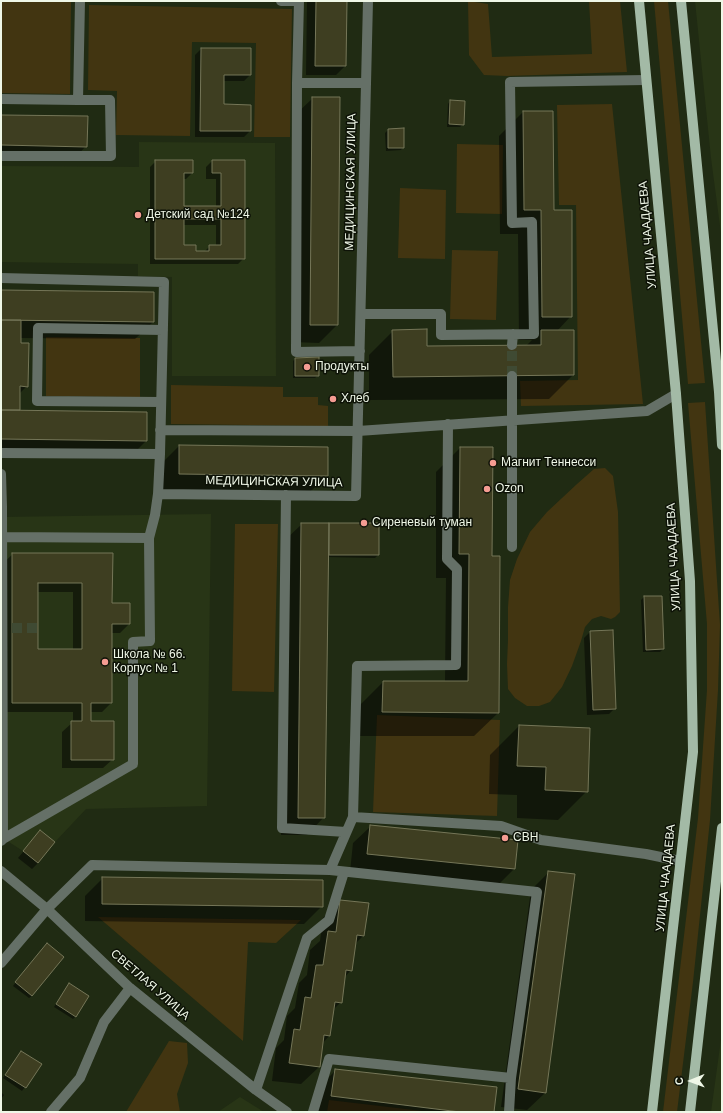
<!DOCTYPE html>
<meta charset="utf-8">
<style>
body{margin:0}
#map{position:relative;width:723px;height:1113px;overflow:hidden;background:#202b13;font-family:Arial,sans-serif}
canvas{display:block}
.frame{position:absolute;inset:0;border:2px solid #eff7e7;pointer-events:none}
.north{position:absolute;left:671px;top:1061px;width:40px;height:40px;-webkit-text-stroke:3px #0d1207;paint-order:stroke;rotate:269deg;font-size:11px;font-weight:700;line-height:16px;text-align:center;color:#eff7e7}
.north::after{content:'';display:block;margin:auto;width:14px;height:18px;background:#eff7e7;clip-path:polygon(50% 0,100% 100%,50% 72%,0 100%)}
</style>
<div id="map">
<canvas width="723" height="1113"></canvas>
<div class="frame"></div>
<div class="north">С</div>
</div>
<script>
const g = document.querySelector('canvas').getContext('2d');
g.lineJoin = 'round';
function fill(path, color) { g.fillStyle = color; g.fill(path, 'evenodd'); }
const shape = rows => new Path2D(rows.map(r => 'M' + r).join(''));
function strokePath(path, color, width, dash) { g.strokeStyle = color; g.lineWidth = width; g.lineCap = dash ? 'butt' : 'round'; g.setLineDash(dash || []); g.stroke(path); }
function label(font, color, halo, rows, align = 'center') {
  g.font = font + ' Arial,sans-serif'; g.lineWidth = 3; g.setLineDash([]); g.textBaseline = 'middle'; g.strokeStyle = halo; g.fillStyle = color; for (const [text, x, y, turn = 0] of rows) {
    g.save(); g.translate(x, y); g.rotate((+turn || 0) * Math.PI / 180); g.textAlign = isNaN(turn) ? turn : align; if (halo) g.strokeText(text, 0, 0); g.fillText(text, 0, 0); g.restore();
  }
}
fill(shape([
 [695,1,722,1,722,241,711,158],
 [139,142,275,143,276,376,172,376,172,277,138,276,138,264,1,262,1,166,139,167],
 [211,514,207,806,86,809,55,842,38,863,23,851,1,837,1,517],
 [722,1032,722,1112,711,1112],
 [240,1097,264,1112,218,1112]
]), '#283516');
fill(shape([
 [1,1,71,2,70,94,1,93],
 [468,1,488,4,492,57,592,54,589,1,620,1,627,72,507,76,484,75,469,55],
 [654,1,668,1,705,383,688,384],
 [89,5,292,9,290,137,254,137,256,43,192,42,190,136,116,135,117,91,88,90],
 [612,104,643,404,521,406,520,381,578,380,576,205,559,205,557,105],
 [457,144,503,145,502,214,456,213],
 [400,188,446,190,445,259,398,258],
 [452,250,498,251,496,320,450,319],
 [46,337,140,338,140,397,46,396],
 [171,385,283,387,283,397,318,397,318,405,328,406,328,426,171,424],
 [705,402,720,625,718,690,710,820,693,982,677,1112,663,1112,698,818,707,690,707,624,688,403],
 [605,468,613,476,618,512,620,612,615,617,611,619,601,616,592,619,585,627,581,641,572,666,562,687,550,702,539,706,527,706,515,698,508,689,507,664,508,640,508,607,510,580,517,559,530,532,547,512,577,484,594,469],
 [235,524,278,524,274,692,232,691],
 [377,715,500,720,497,816,373,812],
 [98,917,301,920,276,943,248,942,243,1041],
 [169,1041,187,1043,188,1063,177,1094,180,1112,126,1112],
 [329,1100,431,1112,327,1112]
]), '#423511');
fill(shape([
 [307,1,346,1,345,66,336,75,306,75],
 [201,49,250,75,244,81,223,81,223,105,250,131,244,137,195,137,195,55],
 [313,98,337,325,319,343,293,342,295,115],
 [450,101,463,124,460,127,447,127,448,104],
 [523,112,553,211,571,316,557,331,573,375,549,399,369,400,369,355,393,331,426,347,526,346,532,340,519,340,518,234,500,234,499,136],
 [1,116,86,146,74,159,1,158],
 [388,130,403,147,401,150,386,151,385,133],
 [156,161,192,161,192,173,186,179,183,179,183,207,216,207,216,179,206,179,206,167,212,161,244,161,244,258,238,264,150,264,150,167],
 [183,225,216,225,216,246,210,246,204,252,195,252,183,246],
 [1,291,153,322,135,339,20,338,27,386,19,394,19,411,146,413,146,441,128,459,1,457],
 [295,359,318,375,315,378,293,378,293,361],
 [179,446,327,475,309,493,161,491,161,464],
 [460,448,491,557,498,713,474,736,359,736,359,706,383,682,445,682,446,578,436,578,436,472],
 [302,524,378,524,378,555,375,558,327,557,324,817,307,835,281,835,284,541],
 [13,554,112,554,111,604,129,604,129,624,120,633,111,633,111,703,102,712,90,712,90,722,113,759,103,768,62,768,62,732,73,722,73,712,3,712,3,563],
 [37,592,73,592,73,650,37,650],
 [644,597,663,649,660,652,643,652,641,600],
 [612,631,615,708,609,714,587,715,584,638,590,632],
 [519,726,587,791,558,820,517,818,517,795,489,794,490,755],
 [371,826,514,869,496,887,350,872,353,843],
 [40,832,38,863,32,869,18,858],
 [549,872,545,1093,527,1110,501,1107,531,890],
 [103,878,322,906,304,924,85,921,85,896],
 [340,901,363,936,355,944,351,970,344,978,341,1002,333,1010,329,1036,322,1044,319,1067,301,1084,272,1081,276,1048,284,1040,287,1016,295,1008,299,983,307,975,310,950,320,941,323,918],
 [44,947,32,996,29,998,13,986],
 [69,984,76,1016,73,1019,54,1007],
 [21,1052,40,1065,22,1091,3,1078],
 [336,1070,493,1112,314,1112,318,1088],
 [1,1092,4,1095,1,1099]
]), '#0007');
const building = shape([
 [316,1,347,1,346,66,315,66,316,1],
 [201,48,251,48,251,75,224,75,224,104,251,105,251,131,200,131,201,48],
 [312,97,340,97,338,325,310,325,312,97],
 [450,100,465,101,464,125,449,124,450,100],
 [523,111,553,111,554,210,572,210,572,317,542,317,541,210,524,210,523,111],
 [1,115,88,116,87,147,1,145,1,115],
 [404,128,404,148,388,148,388,129,404,128],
 [155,160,193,160,193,173,184,173,184,206,221,206,221,173,212,173,212,160,245,160,245,259,155,259,155,160],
 [184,219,221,219,221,245,209,245,209,251,196,251,196,245,184,245,184,219],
 [1,290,154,292,154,322,1,320,1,290],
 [1,320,21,320,21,343,29,343,28,387,20,386,20,410,1,410,1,320],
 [427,329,427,346,541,345,541,330,574,330,574,375,393,377,392,330,427,329],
 [319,357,319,376,295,376,295,358,319,357],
 [1,410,147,412,147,441,1,439,1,410],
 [179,445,328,447,328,476,179,474,179,445],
 [460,447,493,447,492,556,500,556,499,713,382,712,383,681,468,681,469,554,459,554,460,447],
 [301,523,329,523,325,818,298,818,301,523],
 [329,523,379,523,379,555,329,555,329,523],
 [12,553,113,553,112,603,130,603,130,624,112,624,112,703,91,703,91,721,114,721,114,760,71,760,71,721,82,721,82,703,12,703,12,553],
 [38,583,82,583,82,649,38,649,38,583],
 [644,596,662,596,664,649,646,650,644,596],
 [613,630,616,709,593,710,590,631,613,630],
 [519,725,590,728,588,792,545,790,546,767,517,766,519,725],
 [370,825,518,840,515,869,367,854,370,825],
 [40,830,55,842,38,863,23,851,40,830],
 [548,871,575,874,546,1093,518,1089,548,871],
 [102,877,323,880,323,907,102,904,102,877],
 [340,900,369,903,364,936,357,935,352,971,346,970,342,1003,335,1002,330,1036,324,1035,320,1067,289,1063,294,1029,300,1030,305,997,311,998,316,965,323,965,328,931,336,932,340,900],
 [47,943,64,957,32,996,15,982,47,943],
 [69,983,89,996,76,1017,56,1004,69,983],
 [21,1051,42,1064,26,1088,5,1075,21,1051],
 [335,1069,497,1087,494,1112,460,1112,331,1096,335,1069]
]);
fill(building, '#3e3e21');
strokePath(building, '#757658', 1);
strokePath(shape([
 [512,376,512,345],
 [12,628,38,628]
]), '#3f4a33', 10, [10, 5]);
strokePath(shape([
 [281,1,299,1,297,83],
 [1,99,78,100,80,1],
 [1,156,111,156,110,100,78,100],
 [1,278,164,282,160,454],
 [361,314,441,314,441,335,534,334,532,222,512,223,510,82,646,80],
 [512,345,513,334],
 [360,351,296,352,297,83,366,83],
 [161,402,37,401,38,328,163,330],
 [448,424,447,559,457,569,456,665,357,666,353,817,501,826,541,840,646,854,680,861],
 [160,430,358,431,647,411,676,394],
 [1,453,160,454,158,494,356,496,368,1],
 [1,474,2,507,3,839,1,841],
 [286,495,282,828,346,832],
 [2,537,149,538,150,641,133,642,133,764,3,839],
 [149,538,155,515,158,494],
 [512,547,512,376],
 [1,871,47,909,130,988,256,1090,287,1112],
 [1,963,47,909,92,865,330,870],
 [256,1090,307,938,329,920,344,872],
 [51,1112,80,1078,104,1022,130,988],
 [313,1112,329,1059,511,1078,537,892,330,870,353,817],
 [509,1112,511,1078]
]), '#657067', 10);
strokePath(shape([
 [639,1,676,394,690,581,693,752,652,1112],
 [681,1,719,392,722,445],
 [690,1112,722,828]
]), '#a3baa6', 10);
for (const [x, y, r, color] of [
 [138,215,4,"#f59c92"],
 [307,367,4,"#f59c92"],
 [333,399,4,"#f59c92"],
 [493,463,4,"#f59c92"],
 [487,489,4,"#f59c92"],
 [364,523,4,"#f59c92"],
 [105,662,4,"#f59c92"],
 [505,838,4,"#f59c92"]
]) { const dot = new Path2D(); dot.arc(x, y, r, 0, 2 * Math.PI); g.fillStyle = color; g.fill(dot); strokePath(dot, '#0d1207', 1.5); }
label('12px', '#eff7e7', '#0d1207', [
 ["МЕДИЦИНСКАЯ УЛИЦА",351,182,-89],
 ["УЛИЦА ЧААДАЕВА",648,235,-95],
 ["МЕДИЦИНСКАЯ УЛИЦА",274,482,1],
 ["УЛИЦА ЧААДАЕВА",674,557,-93],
 ["УЛИЦА ЧААДАЕВА",666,878,-84],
 ["СВЕТЛАЯ УЛИЦА",150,985,41]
]);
label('12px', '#eff7e7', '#0d1207', [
 ["Детский сад №124",146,215],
 ["Продукты",315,367],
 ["Хлеб",341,399],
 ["Магнит Теннесси",501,463],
 ["Ozon",495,489],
 ["Сиреневый туман",372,523],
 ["Школа № 66.",113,655],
 ["Корпус № 1",113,669],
 ["СВН",513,838]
], 'left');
</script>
